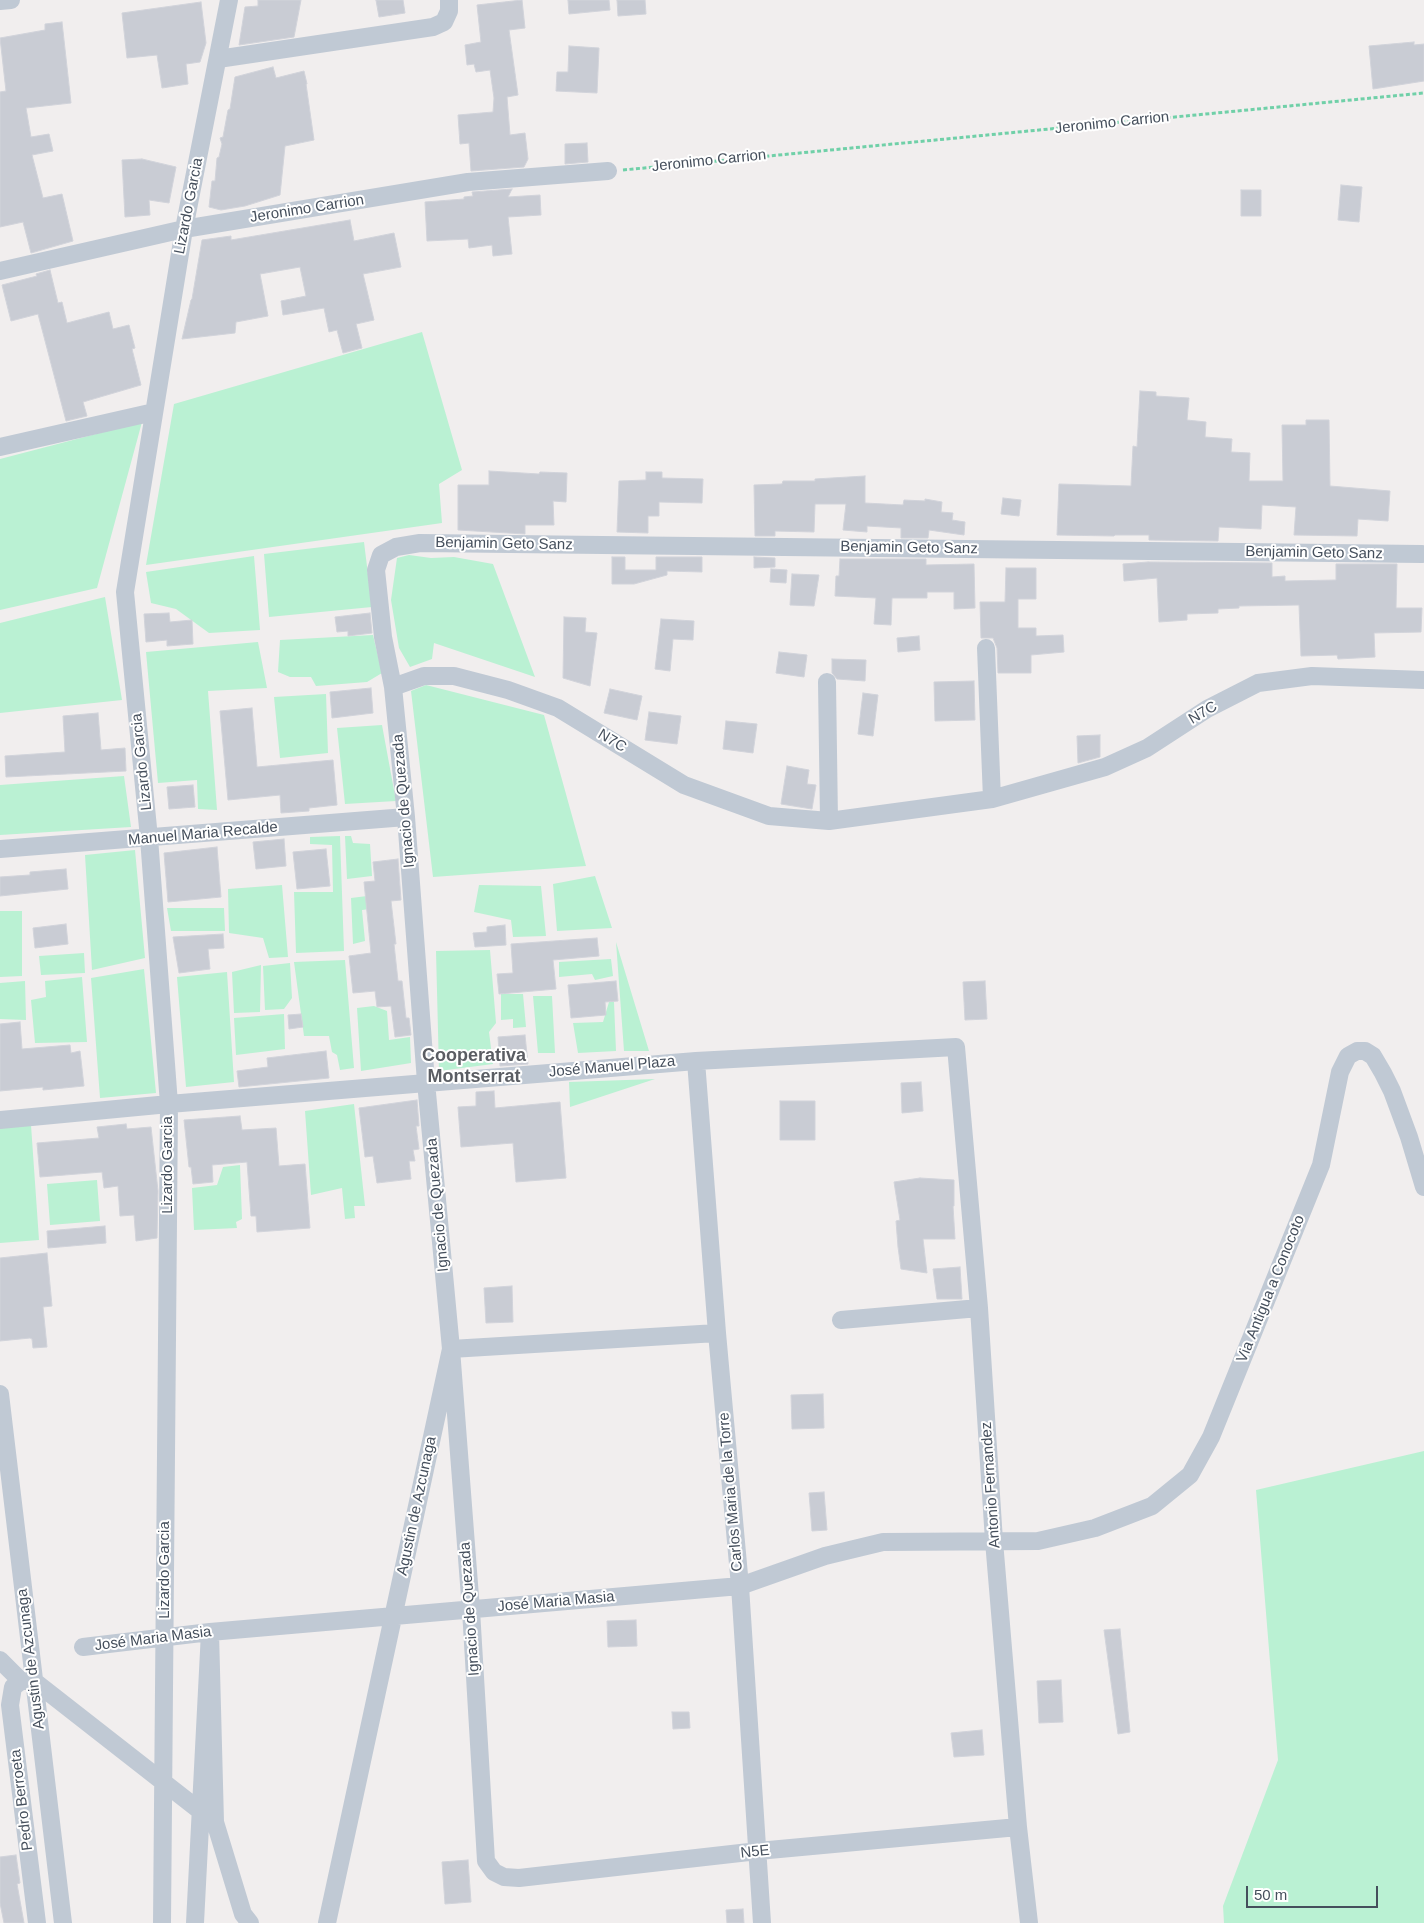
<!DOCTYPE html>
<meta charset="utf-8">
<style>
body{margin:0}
#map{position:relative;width:1424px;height:1923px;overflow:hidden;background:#f1eeee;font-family:Arial,sans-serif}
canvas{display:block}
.scale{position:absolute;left:1246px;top:1886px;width:132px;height:22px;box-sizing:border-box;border:2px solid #454f5c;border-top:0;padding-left:6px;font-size:15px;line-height:18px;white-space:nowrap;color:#454f5c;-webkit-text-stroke:4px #fff;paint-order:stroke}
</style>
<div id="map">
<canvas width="1424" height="1923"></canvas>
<div class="scale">50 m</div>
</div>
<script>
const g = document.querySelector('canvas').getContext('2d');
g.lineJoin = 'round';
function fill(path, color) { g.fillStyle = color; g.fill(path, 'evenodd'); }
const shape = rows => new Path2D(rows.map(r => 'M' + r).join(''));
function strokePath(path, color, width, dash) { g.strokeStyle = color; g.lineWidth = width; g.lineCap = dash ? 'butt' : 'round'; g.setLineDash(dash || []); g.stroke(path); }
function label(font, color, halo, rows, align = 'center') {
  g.font = font + ' Arial,sans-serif'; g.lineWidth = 4; g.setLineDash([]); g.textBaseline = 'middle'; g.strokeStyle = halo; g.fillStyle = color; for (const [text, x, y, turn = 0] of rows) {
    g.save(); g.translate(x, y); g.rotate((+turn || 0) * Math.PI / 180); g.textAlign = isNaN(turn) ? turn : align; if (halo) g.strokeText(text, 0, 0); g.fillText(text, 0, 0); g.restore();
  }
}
fill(shape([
 [422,332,462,470,439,484,442,523,146,565,174,404],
 [142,422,97,588,0,610,0,459],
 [364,542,372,607,269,617,264,554],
 [409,555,431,558,454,557,493,564,535,677,434,643,432,659,410,667,399,648,391,600,397,558],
 [254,556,260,630,209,633,176,609,151,603,146,572],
 [105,597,122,700,0,713,0,623],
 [373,635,382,673,367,682,316,686,311,677,290,677,278,672,280,640],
 [258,642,267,688,208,691,217,810,198,809,197,780,158,783,146,652],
 [426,685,544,715,586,866,433,877,411,691],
 [326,694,328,753,280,758,274,697],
 [382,725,396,801,345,804,337,728],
 [124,776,131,827,0,835,0,785],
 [340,836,344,951,296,953,294,892,333,892,332,845,310,844,310,837],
 [345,836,351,836,353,843,370,844,372,876,347,879],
 [135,850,145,958,92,970,85,855],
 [595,876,612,928,557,931,553,884],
 [282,885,288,957,269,958,263,938,229,933,228,889],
 [479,885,541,886,546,936,513,937,511,920,474,912],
 [375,895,377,908,362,910,365,941,353,944,351,898],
 [167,908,224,908,225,931,171,931],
 [0,911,22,911,22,976,0,977],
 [616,942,649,1051,624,1051],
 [490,950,496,1023,489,1032,493,1064,439,1071,436,951],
 [84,953,85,973,41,975,39,956],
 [611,959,613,976,595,980,592,974,559,977,559,962],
 [345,960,354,1068,340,1070,337,1055,332,1052,329,1036,304,1036,294,962],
 [290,963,292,998,284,1009,265,1010,263,966],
 [261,965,260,1012,234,1013,232,972],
 [144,969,156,1093,100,1098,91,978],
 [227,972,234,1082,186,1087,177,977],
 [82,977,87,1042,35,1043,31,1000,46,997,45,981],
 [25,981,26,1020,0,1019,0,983],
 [501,994,523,994,526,1027,513,1028,513,1019,501,1020],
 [533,996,552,996,555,1053,538,1053],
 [609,1002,614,1002,616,1051,578,1053,573,1023,603,1022],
 [374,1006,387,1011,389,1040,410,1037,411,1063,361,1071,357,1008],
 [284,1014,285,1049,236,1055,234,1018],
 [655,1079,570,1107,569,1082],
 [354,1104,365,1206,354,1206,355,1218,345,1219,342,1188,311,1195,305,1111],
 [31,1125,39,1240,0,1243,0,1128],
 [240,1165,242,1219,236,1222,237,1228,194,1230,192,1188,217,1185,223,1167],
 [97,1180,100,1221,50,1225,47,1184],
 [1424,1451,1424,1923,1224,1923,1223,1906,1278,1760,1256,1490]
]), '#baf1d3');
const building = shape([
 [258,0,301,0,294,37,239,45,245,7,258,6,258,0],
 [376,0,403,0,405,13,379,17,376,0],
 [522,0,525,28,509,30,518,95,507,97,510,135,525,133,528,159,524,167,471,171,469,143,460,144,458,115,493,112,494,98,490,70,476,72,474,64,467,65,465,45,481,42,477,5,522,0],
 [568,0,609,0,610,10,569,14,568,0],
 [617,0,645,0,646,14,618,16,617,0],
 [201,2,206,43,200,62,186,64,188,84,162,88,157,55,127,58,122,13,201,2],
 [62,22,71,103,26,108,31,137,49,134,53,151,32,155,43,198,62,194,73,241,31,253,23,222,0,227,0,92,6,91,0,38,45,30,45,24,62,22],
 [1414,42,1414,45,1424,44,1424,81,1373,89,1369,46,1414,42],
 [569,46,599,48,597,93,556,91,557,72,568,72,569,46],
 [273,67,276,78,304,71,307,84,306,84,314,140,285,146,280,195,245,206,221,210,209,207,212,181,215,181,217,158,219,157,222,144,220,138,223,137,228,110,230,109,235,77,273,67],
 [587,143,588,162,565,164,565,144,587,143],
 [142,159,176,167,169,203,149,200,150,215,125,217,122,160,142,159],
 [1341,185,1362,187,1359,222,1338,220,1341,185],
 [512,189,508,197,540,195,541,215,508,217,512,254,493,256,492,245,469,248,468,239,427,241,425,202,464,199,464,197,473,196,472,192,512,189],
 [1241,190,1261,190,1261,216,1241,216,1241,190],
 [350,220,354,241,394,233,401,267,363,274,374,320,356,324,362,348,343,353,337,330,329,332,324,308,283,315,281,301,306,296,300,267,260,274,268,316,236,322,235,333,182,339,191,300,192,299,202,240,231,236,231,240,350,220],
 [50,270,58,303,62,302,67,323,109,312,113,329,129,325,135,348,132,349,141,385,83,402,87,416,66,421,38,314,11,321,2,285,37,276,36,274,50,270],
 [1140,391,1156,392,1156,396,1189,398,1187,420,1206,422,1205,437,1232,439,1231,452,1250,453,1249,481,1283,481,1282,425,1306,425,1306,420,1329,420,1330,486,1390,491,1388,521,1358,519,1357,536,1294,535,1296,507,1262,505,1261,529,1219,527,1218,541,1149,540,1149,535,1115,535,1114,536,1057,535,1059,484,1131,486,1133,446,1137,447,1140,391],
 [489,471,539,474,540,472,567,473,566,502,553,501,554,525,525,525,525,534,458,530,458,485,489,485,489,471],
 [646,472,662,472,662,478,703,479,702,503,659,502,659,516,648,516,648,533,617,532,619,481,646,480,646,472],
 [865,476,865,503,903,505,904,500,925,501,925,499,942,502,941,512,953,513,952,520,965,522,964,535,929,530,928,538,901,538,901,528,867,526,867,532,843,530,846,504,815,504,814,532,775,531,775,536,755,536,754,485,782,484,783,481,815,481,815,479,865,476],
 [1003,498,1021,500,1019,516,1001,514,1003,498],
 [612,557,625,557,625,570,656,570,656,557,702,557,702,572,667,571,667,575,634,584,612,584,612,557],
 [754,557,775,558,775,567,754,568,754,557],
 [840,559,926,559,926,565,974,564,975,608,954,609,954,592,927,592,927,598,892,598,891,625,874,624,876,598,835,596,836,576,839,576,840,559],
 [1148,562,1272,563,1272,577,1285,576,1285,581,1336,580,1336,564,1397,564,1396,608,1422,608,1421,632,1374,633,1375,657,1338,659,1337,655,1301,656,1299,605,1239,606,1239,608,1218,609,1218,613,1187,614,1187,620,1159,622,1157,578,1124,581,1123,564,1148,562],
 [1006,568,1036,568,1036,599,1018,599,1018,628,1036,628,1036,636,1063,635,1064,652,1031,655,1031,673,998,673,997,648,993,638,981,638,980,602,1005,602,1006,568],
 [771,569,787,570,786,583,770,582,771,569],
 [792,574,819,575,814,606,790,605,792,574],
 [169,613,170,622,192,620,193,644,167,646,167,640,146,642,144,614,169,613],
 [370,613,372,633,348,636,348,631,337,632,335,617,370,613],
 [564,617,586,618,585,632,597,633,590,686,563,678,564,617],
 [661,619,694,621,693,640,673,639,670,671,655,669,661,619],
 [919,636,920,650,898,652,897,638,919,636],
 [779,652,807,655,804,677,776,673,779,652],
 [832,659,866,660,865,681,837,679,832,673,832,659],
 [974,681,975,720,935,721,934,682,974,681],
 [371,688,373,713,332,718,330,692,371,688],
 [610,689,642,696,637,720,604,713,610,689],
 [863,693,878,695,873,736,858,734,863,693],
 [252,708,257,767,333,760,337,805,309,808,309,811,281,813,280,795,228,800,220,711,252,708],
 [649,712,681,716,677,744,645,740,649,712],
 [98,713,101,750,125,748,126,771,6,777,5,756,65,752,63,716,98,713],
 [726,721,757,724,753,753,723,749,726,721],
 [1100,735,1100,757,1078,763,1077,736,1100,735],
 [787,766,809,770,807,784,816,785,812,809,781,804,787,766],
 [193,785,195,807,169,809,167,787,193,785],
 [284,839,286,866,256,869,253,842,284,839],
 [217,847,221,897,168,902,164,853,217,847],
 [326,849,330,886,297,889,293,852,326,849],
 [398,859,401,900,391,901,396,944,394,944,398,981,402,981,406,1018,409,1018,411,1035,395,1037,391,1006,377,1007,375,991,353,993,349,956,371,953,364,882,375,881,373,862,398,859],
 [66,869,68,889,0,896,0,877,30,875,30,872,66,869],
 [66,924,68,944,35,948,33,928,66,924],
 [505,925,506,945,475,947,473,933,487,932,487,927,505,925],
 [223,934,224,948,208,949,210,969,179,973,173,937,223,934],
 [597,938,599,956,553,960,556,989,499,994,497,974,513,973,511,944,597,938],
 [616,981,618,1001,605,1002,606,1015,571,1018,568,985,616,981],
 [985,981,987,1019,965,1020,963,982,985,981],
 [301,1014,303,1027,289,1029,288,1015,301,1014],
 [20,1022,22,1049,70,1045,71,1053,80,1051,84,1086,43,1090,43,1087,0,1091,0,1024,20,1022],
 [525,1035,528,1064,500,1066,498,1037,525,1035],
 [326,1051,329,1078,239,1087,237,1071,268,1067,267,1058,326,1051],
 [921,1082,923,1111,902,1113,901,1083,921,1082],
 [494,1091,495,1108,560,1102,566,1178,516,1182,513,1143,461,1147,458,1107,476,1106,476,1092,494,1091],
 [417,1100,419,1126,416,1126,419,1149,413,1150,415,1161,409,1161,411,1179,377,1183,373,1156,365,1157,359,1108,417,1100],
 [780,1101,815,1101,815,1140,780,1140,780,1101],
 [240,1116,242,1130,276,1128,279,1166,305,1164,310,1228,257,1232,256,1216,251,1216,247,1162,212,1165,213,1182,193,1184,191,1167,189,1167,184,1120,240,1116],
 [126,1124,127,1129,151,1127,158,1191,157,1238,136,1241,134,1215,120,1216,118,1186,104,1188,102,1172,40,1177,37,1143,99,1138,97,1127,126,1124],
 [920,1178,954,1180,954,1206,953,1206,955,1239,923,1239,927,1273,901,1269,898,1247,896,1221,900,1220,894,1182,920,1178],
 [105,1226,106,1243,48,1248,47,1231,105,1226],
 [47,1253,52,1306,43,1307,47,1347,33,1348,32,1339,30,1338,0,1341,0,1258,47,1253],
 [960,1267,962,1299,937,1299,933,1269,960,1267],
 [512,1286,513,1322,486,1323,484,1288,512,1286],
 [823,1394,824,1428,792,1429,791,1395,823,1394],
 [824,1492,827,1530,812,1531,809,1493,824,1492],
 [636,1620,637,1646,608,1647,607,1621,636,1620],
 [1120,1629,1130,1732,1118,1734,1104,1630,1120,1629],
 [1061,1680,1063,1722,1039,1723,1037,1681,1061,1680],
 [672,1712,689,1712,690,1728,673,1729,672,1712],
 [982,1730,984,1755,954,1757,951,1733,982,1730],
 [16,1855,20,1883,17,1884,24,1923,4,1923,0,1903,0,1857,16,1855],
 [468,1860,471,1902,445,1904,442,1862,468,1860],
 [743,1909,744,1923,727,1923,726,1910,743,1909]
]);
fill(building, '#c9ccd4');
strokePath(building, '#d1d3da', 1);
strokePath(shape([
 [623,170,1424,93]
]), '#70d0a8', 3, [4, 2.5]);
strokePath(shape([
 [0,1,11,0],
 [218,59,433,27,444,22,449,11,449,0],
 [0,271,184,229,468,182,608,171],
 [0,447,154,412],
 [986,648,992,799],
 [827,682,829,821],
 [393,687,424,676,454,676,508,690,558,708,684,785,769,816,829,821,992,799,1105,767,1147,748,1207,709,1258,683,1312,676,1424,680],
 [0,849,406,817],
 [696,1061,717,1333,740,1586,762,1923],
 [0,1120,169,1104,696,1061,956,1047,979,1308,994,1541,1018,1827,1029,1923],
 [841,1320,979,1308],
 [0,1394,63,1923],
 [83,1647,210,1632,740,1586,825,1556,883,1542,1038,1541,1095,1528,1152,1506,1190,1475,1211,1437,1321,1165,1340,1072,1348,1056,1357,1051,1365,1051,1373,1056,1383,1073,1392,1091,1409,1137,1424,1187],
 [0,1660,21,1681],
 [1018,1827,758,1851,519,1878,504,1877,494,1872,486,1861,471,1610,451,1349,426,1082,406,817,393,687,383,637,376,570,381,555,396,547,420,543,1422,554],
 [37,1923,10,1705,13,1687,21,1681,34,1681,208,1817],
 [162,1923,169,1104,149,838,125,592,184,229,229,0],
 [195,1923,210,1632,215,1822,243,1914,250,1923],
 [327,1923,451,1349,717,1333]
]), '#c0c9d4', 18);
label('15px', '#454f5c', '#fff', [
 ["Jeronimo Carrion",1112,123,-6],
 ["Jeronimo Carrion",709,161,-6],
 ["Lizardo Garcia",189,206,-79],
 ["Jeronimo Carrion",307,209,-9],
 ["Benjamin Geto Sanz",504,544,1],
 ["Benjamin Geto Sanz",909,548,1],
 ["Benjamin Geto Sanz",1314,553,1],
 ["N7C",1203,713,-31],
 ["N7C",612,741,31],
 ["Lizardo Garcia",142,762,-96],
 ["Ignacio de Quezada",404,801,-95],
 ["Manuel Maria Recalde",203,834,-5],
 ["José Manuel Plaza",612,1067,-5],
 ["Lizardo Garcia",168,1165,-90],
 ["Ignacio de Quezada",438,1205,-95],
 ["Via Antigua a Conocoto",1271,1289,-68],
 ["Antonio Fernandez",991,1485,-94],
 ["Carlos Maria de la Torre",731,1492,-95],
 ["Agustin de Azcunaga",417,1506,-78],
 ["Lizardo Garcia",165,1570,-90],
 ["José Maria Masia",556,1602,-5],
 ["Ignacio de Quezada",470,1609,-94],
 ["José Maria Masia",153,1639,-7],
 ["Agustin de Azcunaga",31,1659,-97],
 ["Pedro Berroeta",22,1800,-97],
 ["N5E",755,1852,-6]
]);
label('bold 18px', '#5a5d63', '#fff', [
 ["Cooperativa",474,1056],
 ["Montserrat",474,1077]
]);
</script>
